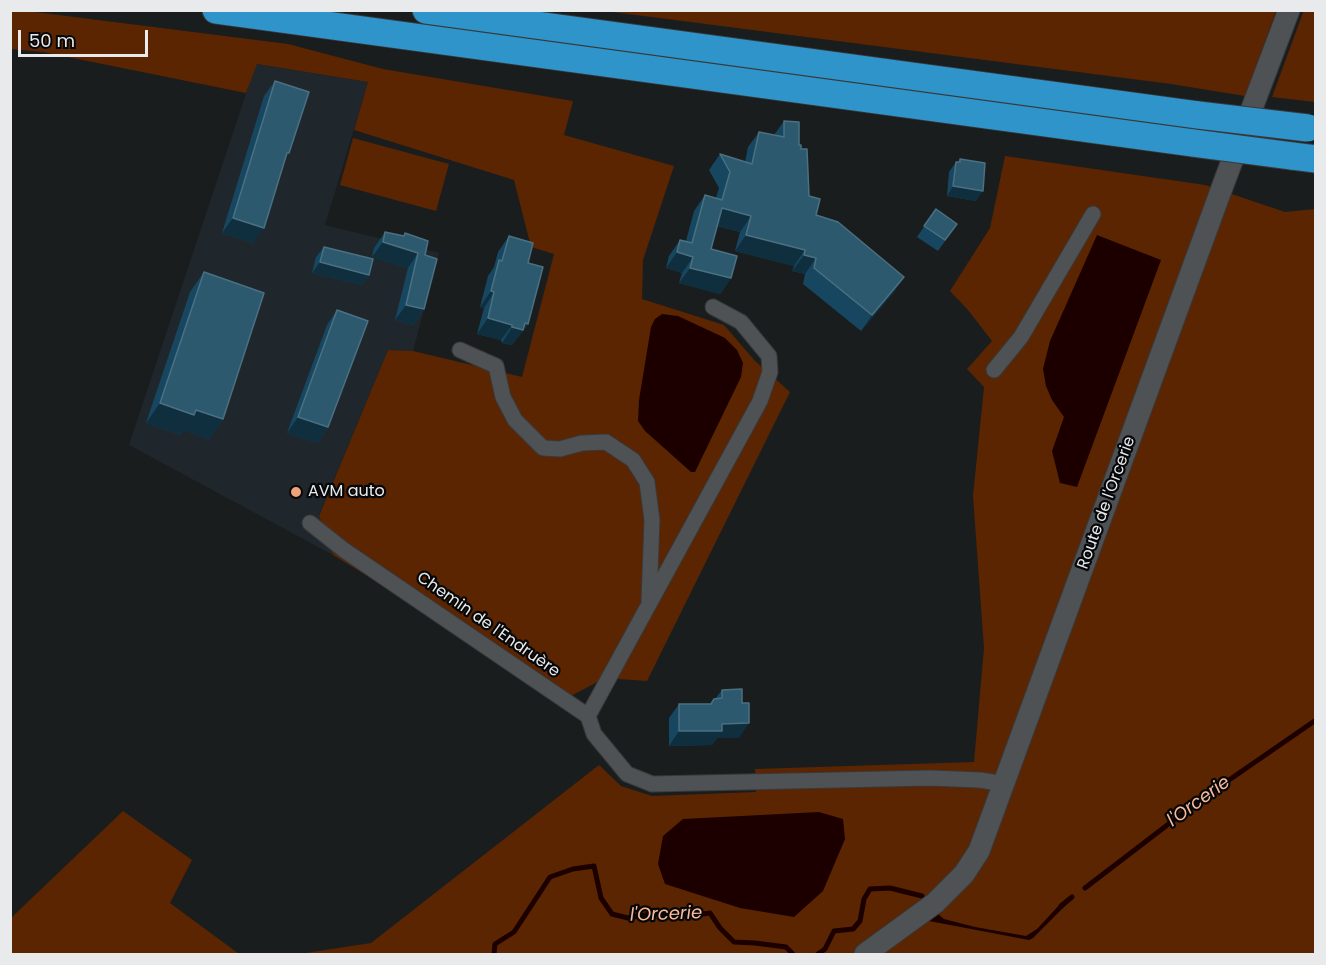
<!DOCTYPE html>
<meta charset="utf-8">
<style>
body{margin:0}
#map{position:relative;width:1326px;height:965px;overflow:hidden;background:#1a1d1e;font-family:Poppins,sans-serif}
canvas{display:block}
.frame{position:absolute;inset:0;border:12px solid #e8eaeb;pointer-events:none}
.scale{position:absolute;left:18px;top:30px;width:130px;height:27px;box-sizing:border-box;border:3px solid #e8eaeb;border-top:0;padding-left:8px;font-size:18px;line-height:21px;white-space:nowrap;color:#e8eaeb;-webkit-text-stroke:4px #060708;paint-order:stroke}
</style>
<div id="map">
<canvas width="1326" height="965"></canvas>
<div class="frame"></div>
<div class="scale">50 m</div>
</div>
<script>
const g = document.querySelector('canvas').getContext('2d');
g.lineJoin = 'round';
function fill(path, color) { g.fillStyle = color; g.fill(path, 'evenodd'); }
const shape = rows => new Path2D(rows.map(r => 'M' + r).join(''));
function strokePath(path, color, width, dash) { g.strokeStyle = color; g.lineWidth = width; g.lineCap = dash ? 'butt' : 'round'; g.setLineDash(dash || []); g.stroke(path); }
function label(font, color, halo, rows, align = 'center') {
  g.font = font + ' Poppins,sans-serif'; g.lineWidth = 4.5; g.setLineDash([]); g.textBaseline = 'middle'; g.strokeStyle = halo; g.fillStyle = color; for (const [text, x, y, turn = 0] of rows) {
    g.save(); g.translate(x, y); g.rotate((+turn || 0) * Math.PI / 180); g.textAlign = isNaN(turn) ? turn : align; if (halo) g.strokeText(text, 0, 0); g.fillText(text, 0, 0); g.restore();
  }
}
fill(shape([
 [256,64,368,82,325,225,439,253,413,351,388,350,319,515,333,555,129,445]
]), '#1f272c');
fill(shape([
 [11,10,27,11,288,44,383,69,573,101,564,135,674,166,643,260,642,299,724,325,755,361,790,392,647,681,605,678,567,698,333,555,319,516,388,350,413,351,522,377,554,254,531,247,514,180,354,130,368,82,257,64,246,93,43,52,11,49],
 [1304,10,1315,11,1315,102,1272,97],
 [605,11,1276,10,1276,11,1245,96,1171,84],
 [353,138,449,164,436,211,340,185],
 [1005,156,1205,185,1285,212,1315,209,1315,954,299,954,371,943,599,765,621,786,652,796,756,792,755,769,974,762,984,648,973,496,984,387,967,369,992,341,968,310,950,291,990,228],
 [123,811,192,860,170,903,239,954,11,954,11,918]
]), '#5b2501');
fill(shape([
 [1097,235,1161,260,1077,487,1060,483,1052,451,1064,417,1052,400,1046,386,1043,369,1050,341],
 [662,314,678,316,725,338,737,350,743,363,741,377,695,472,691,472,645,431,638,421,639,400,651,327,655,319],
 [819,812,843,819,845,839,823,891,794,917,740,908,665,884,658,864,663,836,683,819],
 [1062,902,1067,904,1033,938,1029,940,929,921,938,914,944,919,975,927,1026,936,1037,929]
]), '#1c0000');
strokePath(shape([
 [1085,888,1200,800,1316,720],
 [1061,906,1072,897],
 [494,954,495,944,514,932,550,877,573,869,594,866,601,898,612,914,628,918,651,914,671,913,687,916,710,913,720,928,734,942,755,943,786,947,793,954],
 [818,954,825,949,834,931,853,929,860,921,864,899,870,889,890,888,922,896]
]), '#1c0000', 5);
const street = shape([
 [460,350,496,366,503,397,515,420,543,448,560,449,582,443,606,442,633,460,647,482,652,520,649,601],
 [994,370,1021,337,1093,214],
 [310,523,344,550,588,716,594,734,627,774,652,784,930,778,980,780,1005,784],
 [588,716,760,401,770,372,769,356,741,322,713,307]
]);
const secondary = shape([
 [865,954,935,903,964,874,979,851,1223,185,1289,10]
]);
const highway = shape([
 [216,10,1193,143],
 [426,10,1198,115],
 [1292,156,1316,159]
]);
strokePath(street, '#38393a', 17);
strokePath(secondary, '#38393a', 23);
strokePath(highway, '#38393a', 29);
strokePath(street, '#4f5254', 15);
strokePath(secondary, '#4f5254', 21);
strokePath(highway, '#2e94ca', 27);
const highwayBridge = shape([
 [1198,115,1308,128],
 [1193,143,1292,156]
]);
strokePath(highwayBridge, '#38393a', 29, []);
strokePath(highwayBridge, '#2e94ca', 27);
fill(shape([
 [275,81,286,158,253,243,222,233,264,96],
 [784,121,801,149,809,196,816,215,904,277,893,293,861,331,803,284,805,274,792,271,794,266,735,251,740,232,717,226,711,249,731,278,720,294,679,283,682,273,666,268,669,256,680,240,686,241,694,211,705,195,716,198,719,188,709,170,720,154,745,162,748,147,759,132,774,135],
 [960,159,976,201,947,196,949,172,956,162,958,162],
 [936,209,957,224,938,251,917,237],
 [385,232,403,236,405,233,425,255,424,309,413,325,395,320,408,268,372,257,374,248],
 [509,236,528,263,528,324,512,345,502,343,501,340,477,334,484,308,480,307,488,276,494,267,498,252],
 [324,247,369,275,362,285,312,273,316,257],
 [204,272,223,419,209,439,183,430,180,435,146,423,190,292],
 [337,310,328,427,317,443,287,433,327,325],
 [722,690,739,738,717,738,712,745,669,746,669,718,679,704,711,704]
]), '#174760');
fill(shape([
 [953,186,983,191,976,201,947,196],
 [722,208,751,216,740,232,711,224],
 [233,218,264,228,253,243,222,233],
 [746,235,805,250,794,266,735,251],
 [383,242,418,253,408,268,372,257],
 [677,252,693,257,682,273,666,268],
 [804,255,816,258,805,274,792,271],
 [320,262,369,275,362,285,312,273],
 [690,268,731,278,720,294,679,283],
 [904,277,893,293,861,331,872,315],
 [491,291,494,292,484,308,480,307],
 [406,305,424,309,413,325,395,320],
 [488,318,512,325,501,340,477,334],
 [525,323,528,324,512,345,502,343,512,327],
 [160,403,196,410,223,419,209,439,183,430,180,435,146,423],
 [298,417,328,427,317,443,287,433],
 [749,723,739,738,717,738,712,745,669,746,679,731,722,724]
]), '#0f2f3f');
const building = shape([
 [275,81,309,92,289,153,287,153,264,228,233,218,275,81],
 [784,121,799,122,799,145,801,145,801,149,807,149,809,196,820,199,816,215,838,222,904,277,872,315,814,268,816,258,804,255,805,250,746,235,751,216,722,208,711,249,737,256,731,278,690,268,693,257,677,252,680,240,692,243,705,195,722,200,730,172,720,154,752,164,759,132,784,137,784,121],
 [960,159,985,163,983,191,953,186,956,162,960,162,960,159],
 [936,209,957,224,945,240,924,226,936,209],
 [385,232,404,236,405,233,428,241,425,255,437,259,424,309,406,305,418,253,383,242,385,232],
 [509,236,533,243,528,263,543,267,528,324,525,323,523,330,512,327,512,325,488,318,494,292,491,291,499,260,502,261,509,236],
 [324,247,373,259,369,275,320,262,324,247],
 [204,272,264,293,223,419,196,410,194,415,160,403,204,272],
 [337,310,368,321,328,427,298,417,337,310],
 [742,689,742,703,749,703,749,723,722,724,722,731,679,731,679,704,711,704,714,699,722,698,722,690,742,689]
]);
fill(building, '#2d596e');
strokePath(building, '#4a7082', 1.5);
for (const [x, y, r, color] of [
 [296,492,6,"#f0a27a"]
]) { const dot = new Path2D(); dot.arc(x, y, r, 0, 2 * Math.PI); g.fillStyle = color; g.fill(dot); strokePath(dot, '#060708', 2); }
label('16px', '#e8eaeb', '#060708', [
 ["AVM auto",308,492]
], 'left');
label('16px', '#e8eaeb', '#060708', [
 ["Route de l'Orcerie",1107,503,-70],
 ["Chemin de l'Endruère",488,625,35]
]);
label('italic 18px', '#fab999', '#060708', [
 ["l'Orcerie",1199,802,-36],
 ["l'Orcerie",666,915,-2]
]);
</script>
